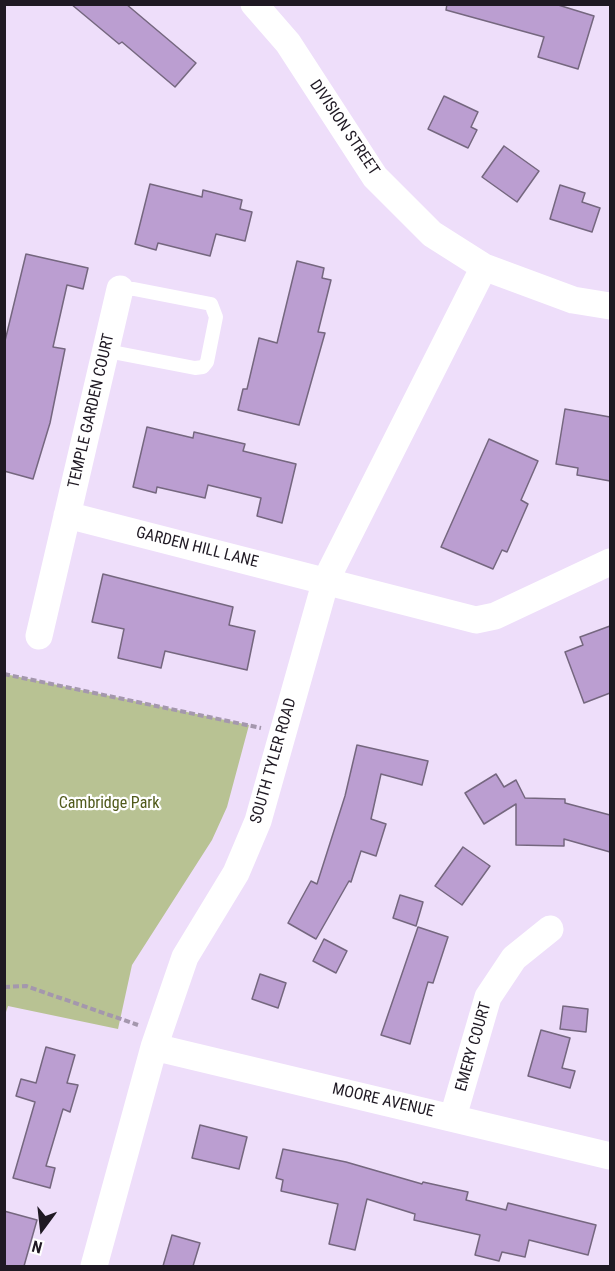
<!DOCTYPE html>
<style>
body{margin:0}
#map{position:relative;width:615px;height:1271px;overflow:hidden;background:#eedefa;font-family:"Roboto Condensed",sans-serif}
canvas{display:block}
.frame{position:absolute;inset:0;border:6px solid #1f1923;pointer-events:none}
.north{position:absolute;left:12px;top:1199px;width:60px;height:60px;-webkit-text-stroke:4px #fff;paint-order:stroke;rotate:195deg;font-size:16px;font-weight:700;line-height:24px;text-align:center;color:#1f1923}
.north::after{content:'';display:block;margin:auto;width:21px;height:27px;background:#1f1923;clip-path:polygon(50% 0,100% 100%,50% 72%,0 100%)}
</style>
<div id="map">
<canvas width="615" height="1271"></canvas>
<div class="frame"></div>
<div class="north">N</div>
</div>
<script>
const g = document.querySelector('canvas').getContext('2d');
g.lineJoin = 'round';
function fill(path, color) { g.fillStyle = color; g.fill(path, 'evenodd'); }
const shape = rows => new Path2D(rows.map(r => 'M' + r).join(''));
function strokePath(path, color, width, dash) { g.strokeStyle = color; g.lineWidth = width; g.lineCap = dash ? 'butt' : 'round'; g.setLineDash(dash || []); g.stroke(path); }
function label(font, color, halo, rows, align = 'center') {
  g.font = font + ' "Roboto Condensed",sans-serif'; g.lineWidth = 4.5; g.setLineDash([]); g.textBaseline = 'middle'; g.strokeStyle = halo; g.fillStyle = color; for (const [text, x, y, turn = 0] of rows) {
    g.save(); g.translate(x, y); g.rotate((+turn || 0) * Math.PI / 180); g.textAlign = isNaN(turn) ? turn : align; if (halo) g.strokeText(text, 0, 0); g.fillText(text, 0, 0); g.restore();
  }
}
fill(shape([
 [5,674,249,725,227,807,212,840,132,965,118,1029,8,1006,5,1015]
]), '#b8c293');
const building = shape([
 [71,4,126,4,196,63,175,87,122,42,119,44,71,4],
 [447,4,555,4,594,16,578,69,538,57,544,37,446,10,447,4],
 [444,96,478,112,471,127,477,130,468,148,428,129,444,96],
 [504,146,539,171,517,202,482,177,504,146],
 [150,184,202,197,203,190,242,200,240,209,252,212,245,241,216,234,210,256,158,243,156,250,135,244,150,184],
 [560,185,585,193,582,202,600,208,592,232,550,219,560,185],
 [26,254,88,268,83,289,67,285,53,347,65,349,50,423,33,479,4,471,4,345,26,254],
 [297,261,324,268,322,278,331,280,318,332,325,333,299,425,238,410,243,389,247,389,259,338,277,343,297,261],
 [565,409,610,417,610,481,577,475,578,468,556,464,565,409],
 [147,427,193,438,194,432,245,444,243,451,296,464,282,523,257,516,261,498,208,485,205,498,157,487,156,493,133,487,147,427],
 [489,439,538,461,521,500,528,504,507,552,502,550,493,569,441,547,489,439],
 [103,574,233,607,229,625,255,631,247,670,165,651,161,668,118,658,124,629,92,622,103,574],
 [610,626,610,693,584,703,565,652,583,645,580,637,610,626],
 [357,745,428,761,422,785,381,774,371,819,386,824,376,856,361,851,351,882,349,881,316,939,288,923,311,881,317,884,345,796,357,745],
 [496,774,504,787,516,780,525,798,565,799,565,803,610,815,610,852,564,839,564,846,516,845,516,804,484,824,465,793,496,774],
 [463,847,490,866,462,905,435,886,463,847],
 [400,895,423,902,416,926,393,918,400,895],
 [418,927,448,937,433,983,428,982,410,1044,381,1035,418,927],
 [324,939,347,951,336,973,313,961,324,939],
 [260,974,286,983,278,1008,252,999,260,974],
 [563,1006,588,1009,586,1032,560,1029,563,1006],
 [541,1030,570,1038,562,1068,575,1071,570,1088,528,1076,541,1030],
 [46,1047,75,1055,67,1083,78,1085,70,1112,63,1109,46,1166,55,1168,50,1188,13,1178,35,1102,16,1096,21,1079,36,1083,46,1047],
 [200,1125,247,1137,239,1169,192,1158,200,1125],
 [283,1149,346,1162,422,1184,423,1182,468,1192,466,1200,506,1210,508,1203,596,1225,588,1255,529,1240,525,1257,502,1252,499,1261,475,1255,480,1235,414,1220,415,1214,367,1199,355,1250,329,1244,338,1204,281,1191,283,1180,276,1178,283,1149],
 [4,1211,37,1220,24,1266,4,1266,4,1211],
 [172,1235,200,1243,193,1266,163,1266,172,1235]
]);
fill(building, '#bb9ed1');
strokePath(building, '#75677f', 1.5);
strokePath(shape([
 [4,674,261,728],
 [4,987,26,986,138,1025]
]), '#a497ad', 4, [6, 3]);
strokePath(shape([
 [107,351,195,368,203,367,207,362,216,317,211,304,134,289,120,289]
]), '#fff', 14);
strokePath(shape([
 [254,4,288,43,375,177,432,234,484,267,573,300,610,306],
 [67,515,476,620,495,616,610,562],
 [39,636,120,289],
 [154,1047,610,1156],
 [453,1117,488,997,514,958,550,929],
 [94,1266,154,1047,185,957,236,873,258,821,326,580,484,267]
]), '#fff', 27);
label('16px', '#1f1923', '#fff', [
 ["DIVISION STREET",344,128,56],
 ["TEMPLE GARDEN COURT",92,411,-77],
 ["GARDEN HILL LANE",197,548,14],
 ["SOUTH TYLER ROAD",274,761,-74],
 ["EMERY COURT",474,1047,-74],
 ["MOORE AVENUE",383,1101,13]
]);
label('16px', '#505a1b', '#fff', [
 ["Cambridge Park",109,804]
]);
</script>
